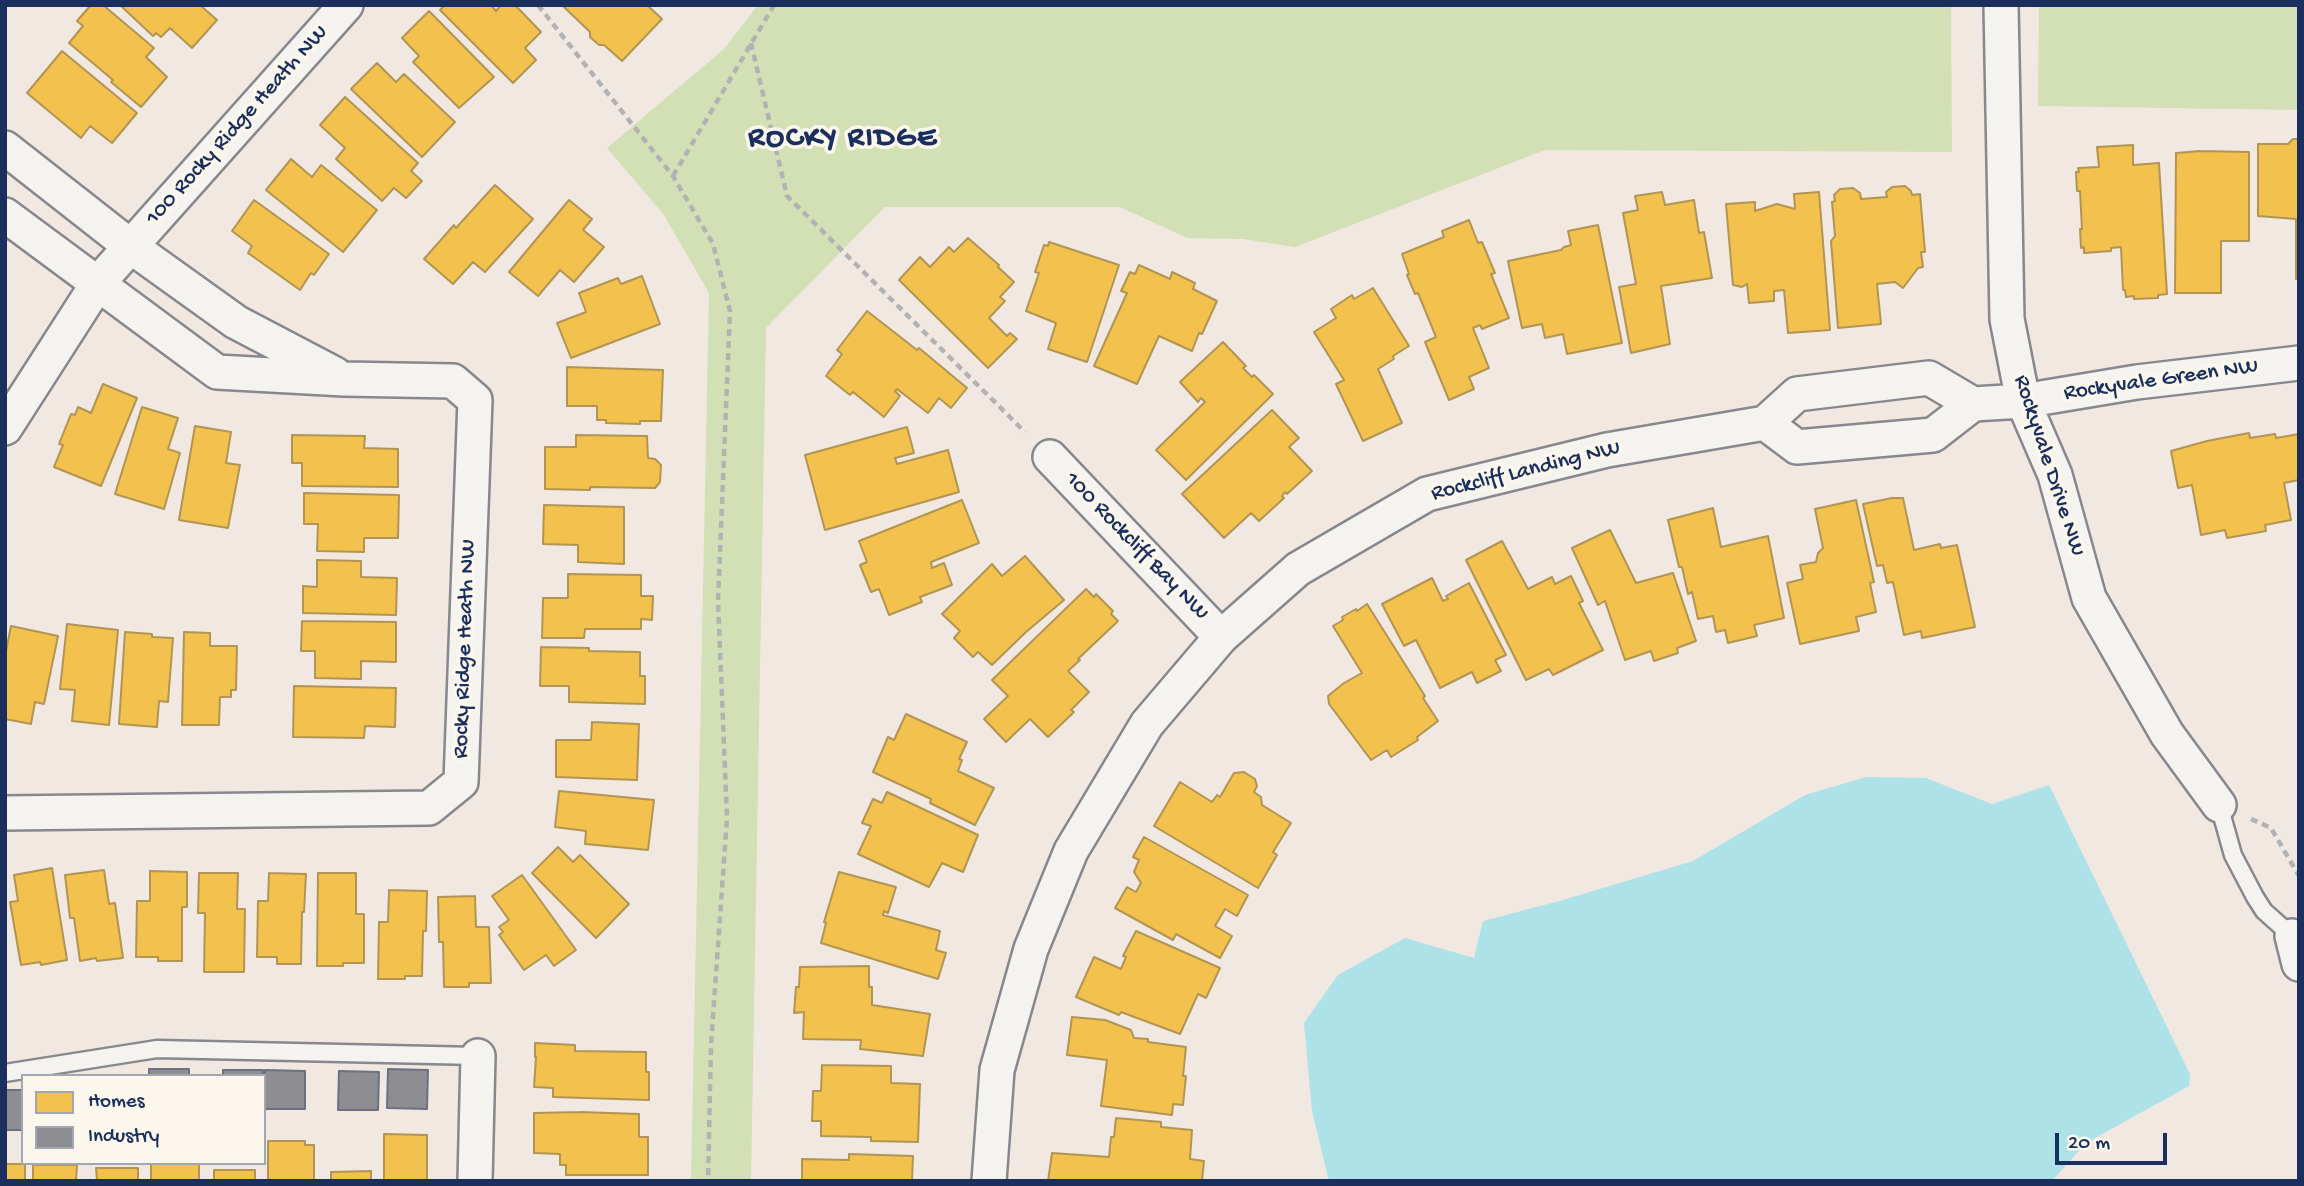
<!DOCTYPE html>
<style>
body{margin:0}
#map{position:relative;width:2304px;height:1186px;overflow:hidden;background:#f0e8e1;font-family:"Gochi Hand",sans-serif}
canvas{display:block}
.frame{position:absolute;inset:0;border:7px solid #1b2f5e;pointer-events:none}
.legend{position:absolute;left:21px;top:1074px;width:245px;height:91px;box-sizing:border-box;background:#fbf7ec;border:2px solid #a1a7b3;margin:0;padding:9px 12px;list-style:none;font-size:21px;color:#1b2f5e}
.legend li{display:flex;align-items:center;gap:14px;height:35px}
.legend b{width:35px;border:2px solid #a1a7b3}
.scale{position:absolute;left:2055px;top:1133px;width:112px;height:32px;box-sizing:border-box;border:4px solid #1b2f5e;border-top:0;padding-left:9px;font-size:21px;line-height:24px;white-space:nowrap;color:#1b2f5e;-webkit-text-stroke:5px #fbf7ec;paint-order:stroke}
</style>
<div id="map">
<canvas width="2304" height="1186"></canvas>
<div class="frame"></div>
<ul class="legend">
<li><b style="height:19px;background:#f2c14e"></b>Homes</li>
<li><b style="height:19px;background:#8d8d92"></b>Industry</li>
</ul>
<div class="scale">20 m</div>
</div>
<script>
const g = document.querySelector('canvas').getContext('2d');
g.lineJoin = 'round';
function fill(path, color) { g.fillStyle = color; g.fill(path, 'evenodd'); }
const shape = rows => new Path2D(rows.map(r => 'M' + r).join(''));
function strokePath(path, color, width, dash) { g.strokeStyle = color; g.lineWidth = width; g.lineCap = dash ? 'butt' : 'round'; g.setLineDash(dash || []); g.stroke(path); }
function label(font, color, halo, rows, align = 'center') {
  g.font = font + ' "Gochi Hand",sans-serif'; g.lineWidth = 7; g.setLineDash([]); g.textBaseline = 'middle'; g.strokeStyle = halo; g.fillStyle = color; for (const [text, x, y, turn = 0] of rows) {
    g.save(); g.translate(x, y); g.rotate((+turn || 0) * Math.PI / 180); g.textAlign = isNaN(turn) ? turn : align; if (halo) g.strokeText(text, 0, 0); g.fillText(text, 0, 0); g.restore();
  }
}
fill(shape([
 [758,5,1951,5,1952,152,1545,150,1295,247,1243,239,1187,238,1120,207,885,207,766,328,751,1181,691,1181,709,293,664,215,607,148,724,49],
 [2039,5,2299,5,2299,110,2038,106]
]), '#d3e0b5');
fill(shape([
 [1866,777,1926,778,1992,804,2049,785,2190,1074,2189,1086,2086,1143,2052,1181,1329,1181,1312,1111,1304,1023,1338,975,1405,938,1474,958,1483,921,1563,900,1693,861,1805,795]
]), '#ade2e9');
const homes = shape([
 [91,5,103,5,154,48,146,57,167,77,141,107,111,82,113,80,69,43,83,26,77,21,91,5],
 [122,5,200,5,217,20,192,48,170,28,161,37,156,33,153,36,121,6,122,5],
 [445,5,491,5,496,11,501,5,515,5,541,32,525,48,536,60,513,83,440,10,445,5],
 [647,5,662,19,622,61,604,45,599,45,590,37,590,32,563,6,647,5],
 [429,11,494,77,459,108,413,62,419,56,402,38,429,11],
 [62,51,137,113,112,143,90,126,81,138,27,93,62,51],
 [377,63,396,82,404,74,455,122,422,157,351,89,377,63],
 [345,97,418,163,411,171,422,181,406,198,394,188,382,201,336,159,345,148,320,125,345,97],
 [2293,139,2299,139,2299,279,2296,279,2296,219,2258,216,2258,144,2288,144,2293,139],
 [2133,145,2133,165,2159,163,2167,294,2158,295,2158,298,2134,299,2134,296,2126,297,2125,290,2123,290,2121,247,2111,248,2111,251,2084,253,2084,247,2081,248,2080,229,2082,229,2080,191,2077,191,2076,172,2079,172,2078,168,2099,167,2097,147,2133,145],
 [2200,151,2249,152,2249,241,2221,241,2221,293,2175,293,2176,153,2200,151],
 [291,159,312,177,321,165,377,210,343,252,266,190,291,159],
 [495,185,533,219,485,272,473,262,453,284,424,259,454,225,456,228,495,185],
 [1905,186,1911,191,1912,195,1920,194,1925,252,1921,252,1923,267,1918,268,1903,288,1895,282,1877,284,1881,324,1838,328,1831,241,1835,236,1832,202,1835,201,1834,195,1840,189,1853,188,1860,193,1861,199,1887,197,1886,192,1892,187,1905,186],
 [1662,192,1665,205,1694,200,1699,233,1704,232,1712,278,1661,286,1670,344,1631,353,1619,287,1636,284,1623,213,1638,210,1635,196,1662,192],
 [1819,192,1830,330,1788,333,1784,290,1774,291,1774,301,1749,303,1747,284,1742,287,1733,285,1726,204,1755,202,1755,211,1777,204,1795,209,1794,194,1819,192],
 [254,200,329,254,314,275,311,273,300,290,248,253,252,246,232,231,254,200],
 [569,200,592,219,583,230,604,247,574,282,560,270,538,296,509,272,569,200],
 [1469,220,1478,243,1482,242,1495,273,1491,274,1509,318,1482,329,1480,325,1473,328,1489,368,1469,377,1474,389,1449,400,1425,342,1436,337,1418,293,1415,294,1407,275,1409,274,1402,254,1444,237,1442,231,1469,220],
 [1598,225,1622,343,1567,354,1563,334,1545,338,1542,324,1522,328,1508,261,1561,250,1564,247,1571,245,1568,231,1598,225],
 [968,238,999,265,998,267,1014,282,1000,297,1005,301,989,318,1007,336,1010,333,1017,339,988,368,899,280,920,257,930,267,949,247,954,252,968,238],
 [1049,242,1119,265,1087,362,1048,349,1056,323,1026,311,1039,273,1035,272,1044,245,1048,246,1049,242],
 [1139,265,1170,279,1172,272,1195,283,1193,289,1217,301,1202,334,1199,333,1192,351,1159,336,1137,384,1094,366,1127,293,1121,291,1130,272,1135,274,1139,265],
 [642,276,660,324,571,358,557,323,586,312,579,293,618,278,621,284,642,276],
 [1373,288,1409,346,1393,356,1394,359,1378,369,1402,423,1363,441,1336,384,1344,380,1314,332,1336,318,1331,309,1352,295,1354,299,1373,288],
 [867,311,917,350,919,348,967,388,951,408,939,398,928,413,897,389,895,391,900,396,884,417,853,392,850,395,826,376,842,354,837,350,867,311],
 [1223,342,1246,366,1243,368,1252,377,1254,375,1273,394,1186,480,1156,450,1205,402,1201,398,1198,402,1180,382,1223,342],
 [567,367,663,370,661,421,640,421,640,424,606,423,606,420,597,420,597,406,567,406,567,367],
 [103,384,137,398,101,486,54,467,63,445,59,444,71,414,75,415,78,407,91,413,103,384],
 [142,407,178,418,168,449,180,453,164,509,115,494,142,407],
 [1272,410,1299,438,1289,447,1312,471,1287,494,1285,492,1282,496,1284,498,1259,521,1251,513,1224,538,1182,494,1272,410],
 [195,426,231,432,226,463,240,465,228,528,179,520,195,426],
 [907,427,914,453,895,458,897,464,948,450,959,492,825,530,805,455,907,427],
 [2249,433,2250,438,2275,434,2276,438,2299,434,2299,480,2284,483,2291,520,2265,525,2266,531,2227,538,2225,530,2201,535,2192,485,2178,488,2171,451,2207,441,2249,433],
 [292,435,365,436,364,448,398,449,398,487,302,486,302,463,292,463,292,435],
 [576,435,647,436,648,458,655,459,661,465,660,482,655,488,590,487,590,490,545,489,545,447,576,447,576,435],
 [304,493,399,495,398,538,364,538,364,552,317,551,318,524,304,524,304,493],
 [1892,498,1903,498,1914,550,1940,544,1941,548,1957,545,1975,627,1922,638,1921,631,1904,635,1893,582,1887,583,1883,565,1877,566,1863,504,1892,498],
 [962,500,979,543,931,562,932,568,944,563,952,585,920,597,922,602,889,615,879,589,871,592,860,565,867,562,859,541,962,500],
 [1856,500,1874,582,1870,583,1876,612,1856,617,1859,631,1800,644,1787,583,1803,579,1800,565,1816,562,1818,553,1823,548,1815,509,1856,500],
 [544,505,624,507,624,564,578,562,578,545,543,544,544,505],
 [1713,508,1721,547,1768,536,1784,618,1754,625,1757,636,1728,643,1725,630,1716,632,1713,616,1698,619,1692,592,1688,594,1682,567,1679,567,1668,520,1713,508],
 [1610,530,1636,583,1673,573,1696,641,1677,648,1678,653,1654,661,1651,651,1625,660,1605,601,1598,605,1572,548,1610,530],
 [1502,541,1528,589,1552,577,1555,584,1571,576,1583,601,1579,603,1603,650,1553,675,1549,669,1526,680,1466,560,1502,541],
 [1025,556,1064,600,1026,632,992,665,978,652,973,657,954,638,960,631,942,614,992,564,1002,576,1025,556],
 [317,560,361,561,361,577,397,578,396,615,303,613,303,586,317,587,317,560],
 [568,574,641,575,641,596,653,596,652,620,641,619,641,629,585,629,584,638,542,638,543,598,568,598,568,574],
 [1432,578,1443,601,1448,599,1446,596,1469,583,1506,655,1495,660,1501,671,1477,683,1472,672,1440,688,1416,640,1404,646,1382,604,1432,578],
 [1086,589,1094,597,1096,594,1113,611,1111,614,1118,621,1078,659,1080,660,1068,671,1089,692,1071,710,1074,712,1048,737,1030,719,1006,742,984,719,1008,696,992,680,1086,589],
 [1367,604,1425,696,1423,698,1438,721,1417,737,1418,740,1391,757,1387,750,1371,760,1329,704,1328,696,1344,683,1362,673,1333,626,1343,620,1342,617,1356,609,1357,611,1367,604],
 [302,621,396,622,396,662,361,661,361,679,315,678,315,651,301,651,302,621],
 [67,624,118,630,109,725,72,721,75,690,60,689,67,624],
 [11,626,58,636,44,704,35,702,31,724,5,719,5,656,11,626],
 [125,632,152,634,152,637,173,638,168,702,159,701,157,727,119,724,125,632],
 [184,632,210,633,210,646,237,646,236,690,231,690,231,697,220,697,219,725,182,725,184,632],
 [541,647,589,648,589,651,640,652,640,676,645,676,645,704,569,702,569,686,540,686,541,647],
 [294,686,396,688,395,727,365,726,364,738,293,737,294,686],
 [906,714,967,742,959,759,962,760,958,771,994,788,975,825,930,803,931,799,873,772,888,737,894,740,906,714],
 [592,722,639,724,637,780,556,777,556,740,591,740,592,722],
 [1244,772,1255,779,1257,786,1254,792,1261,797,1262,805,1291,823,1273,852,1277,855,1258,888,1154,826,1180,782,1212,802,1217,795,1220,797,1234,773,1244,772],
 [559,791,654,800,648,850,585,844,586,831,555,827,559,791],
 [887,792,978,835,963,872,942,863,929,887,858,854,871,826,862,823,873,799,882,803,887,792],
 [1144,837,1248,895,1237,916,1225,909,1215,926,1232,936,1220,958,1176,934,1173,940,1115,908,1127,887,1136,892,1141,883,1134,872,1139,860,1133,857,1144,837],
 [558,847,573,862,580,855,629,904,596,938,532,873,558,847],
 [52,868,67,960,41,965,40,962,21,965,10,902,18,901,14,875,52,868],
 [104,870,109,904,115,903,123,958,97,961,96,958,80,961,74,918,70,918,65,875,104,870],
 [150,871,187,872,187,907,182,907,182,961,158,961,158,957,136,957,137,901,150,901,150,871],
 [839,872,896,887,888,913,884,911,883,915,940,931,936,950,946,953,938,979,821,943,826,923,824,922,839,872],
 [199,873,238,873,237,909,245,909,244,972,204,972,205,913,198,913,199,873],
 [269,873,306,874,304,912,302,912,301,964,277,964,277,957,257,957,258,901,268,901,269,873],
 [318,873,356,873,356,914,364,914,364,963,343,963,343,966,317,966,318,873],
 [522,875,576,950,554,966,546,955,524,970,499,935,503,932,499,927,509,920,492,896,522,875],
 [389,890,427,891,426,931,423,931,422,976,405,976,405,979,378,979,379,922,388,922,389,890],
 [475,896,476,927,489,927,491,983,469,983,469,987,444,987,443,942,439,942,438,897,475,896],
 [1136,931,1220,968,1206,998,1198,994,1180,1034,1121,1012,1119,1015,1076,997,1094,957,1121,969,1126,957,1123,956,1136,931],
 [869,966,869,987,872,987,872,1005,930,1014,923,1056,860,1049,861,1040,803,1039,804,1012,794,1013,796,987,799,987,800,967,869,966],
 [1072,1017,1105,1020,1131,1030,1134,1038,1148,1039,1148,1042,1186,1047,1183,1076,1186,1076,1183,1105,1173,1104,1172,1115,1101,1106,1107,1060,1067,1055,1072,1017],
 [535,1043,575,1045,575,1051,646,1052,646,1072,649,1072,649,1100,553,1097,553,1088,534,1087,536,1057,535,1057,535,1043],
 [822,1065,891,1066,891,1083,920,1084,918,1142,871,1141,871,1137,821,1136,821,1121,812,1121,813,1091,821,1091,822,1065],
 [580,1112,639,1114,639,1137,648,1137,648,1175,566,1175,566,1165,560,1165,560,1154,534,1153,534,1113,580,1112],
 [1116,1118,1161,1122,1161,1127,1192,1130,1190,1159,1204,1161,1202,1181,1048,1181,1052,1153,1109,1157,1111,1137,1114,1137,1116,1118],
 [384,1134,427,1135,427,1181,384,1181,384,1134],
 [268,1141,305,1141,305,1145,314,1145,314,1181,268,1181,268,1141],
 [849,1154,913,1156,912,1181,797,1181,802,1180,802,1159,849,1160,849,1154],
 [151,1163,199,1163,199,1181,151,1181,151,1163],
 [5,1164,25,1164,25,1181,5,1181,5,1164],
 [33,1165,77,1165,76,1181,33,1181,33,1165],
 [96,1168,138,1168,138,1181,97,1181,96,1168],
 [214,1170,255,1170,255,1181,214,1181,214,1170],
 [371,1171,371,1181,331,1181,331,1172,371,1171]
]);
fill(homes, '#f2c14e');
strokePath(homes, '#b29553', 2);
const industry = shape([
 [149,1069,189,1069,189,1076,149,1076,149,1069],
 [388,1069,428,1070,427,1109,387,1108,388,1069],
 [223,1070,263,1070,263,1076,223,1076,223,1070],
 [265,1070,305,1071,305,1109,265,1109,265,1070],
 [339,1071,379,1072,378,1110,338,1110,339,1071],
 [5,1090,23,1090,23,1130,5,1130,5,1090]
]);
fill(industry, '#8d8d92');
strokePath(industry, '#6b7182', 2);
const lane = shape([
 [2219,805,2233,855,2255,897,2264,911,2292,936],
 [5,1073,157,1049,478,1056]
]);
const street = shape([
 [2001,5,2007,319,2023,401,2055,475,2089,598,2167,734,2219,805],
 [5,148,130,246,236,322,335,374],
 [5,215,217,372,344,379,453,381,475,400,461,782,429,808,5,813],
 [1765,423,1797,447,1933,435,1973,404],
 [5,428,98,283,346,5],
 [1050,457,1221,637],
 [2292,936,2299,964],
 [475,1181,478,1056],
 [989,1181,997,1070,1031,949,1071,851,1147,724,1221,637,1298,569,1427,494,1607,450,1765,423,1797,394,1929,378,1973,404,2023,401,2137,382,2299,363]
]);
strokePath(lane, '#87878d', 21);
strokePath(street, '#87878d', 38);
strokePath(shape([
 [538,5,673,176,713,244,730,311,718,602,727,818,711,1045,708,1181],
 [751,43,787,196,1025,432],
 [673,176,774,5],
 [2251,819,2271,828,2299,876]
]), '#b2b2b5', 4.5, [7, 5]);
strokePath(lane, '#f5f3ef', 16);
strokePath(street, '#f5f3ef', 33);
label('23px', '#1b2f5e', '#fbf7ec', [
 ["100 Rocky Ridge Heath NW",238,126,-48],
 ["Rockyvale Green NW",2161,381,-8],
 ["Rockyvale Drive NW",2048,466,72],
 ["Rockcliff Landing NW",1526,472,-14],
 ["100 Rockcliff Bay NW",1136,547,46],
 ["Rocky Ridge Heath NW",466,649,-88]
]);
g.letterSpacing = '2px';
label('bold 30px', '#1b2f5e', '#fbf7ec', [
 ["ROCKY RIDGE",843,140]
]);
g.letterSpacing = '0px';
</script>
